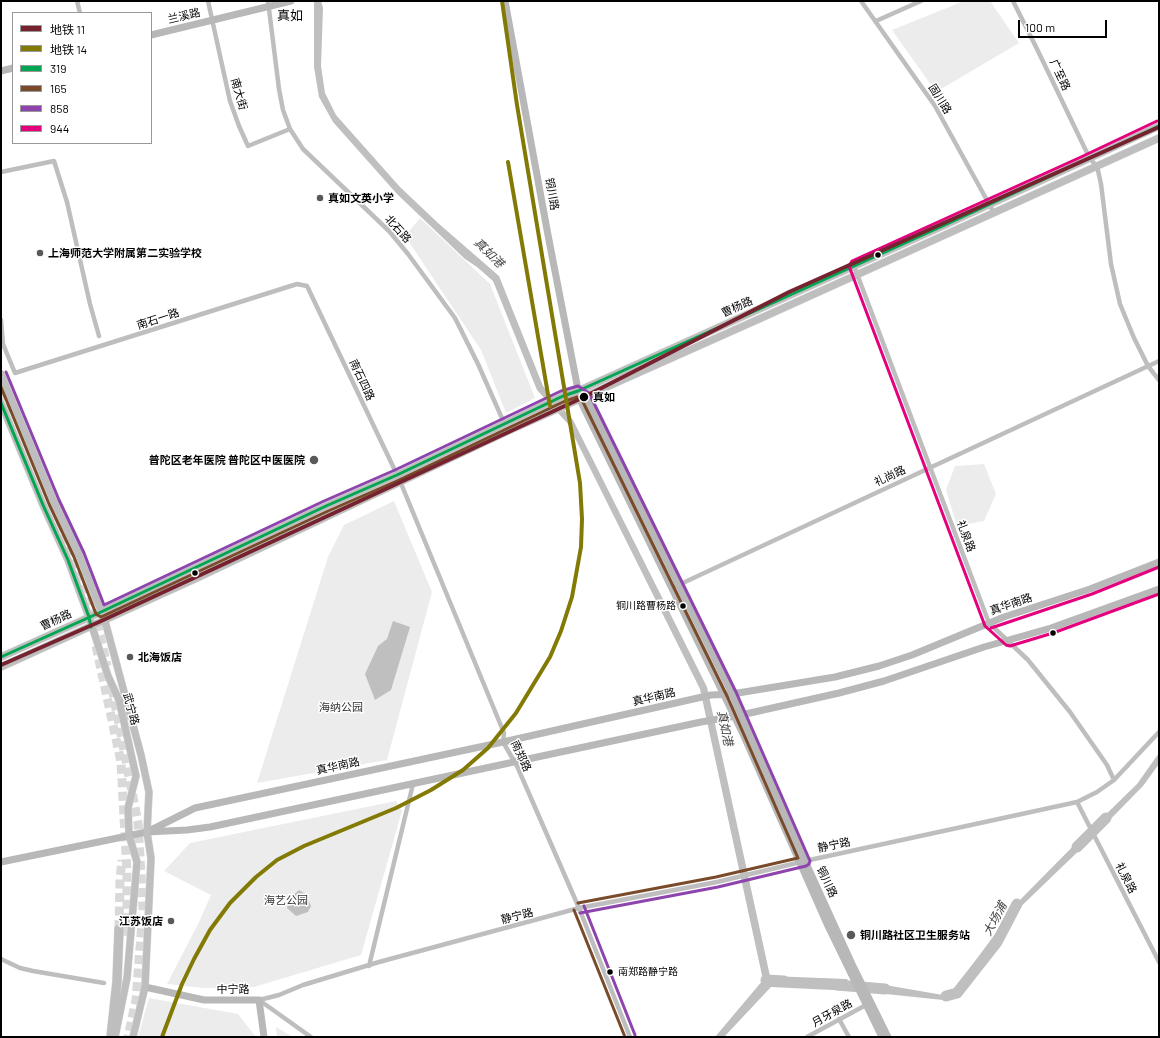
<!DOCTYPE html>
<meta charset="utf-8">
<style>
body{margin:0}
#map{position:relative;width:1160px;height:1038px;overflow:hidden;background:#fff;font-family:Barlow,"Noto Sans SC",sans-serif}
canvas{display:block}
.frame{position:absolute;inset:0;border:2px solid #000;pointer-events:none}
.legend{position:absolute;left:12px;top:12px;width:140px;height:132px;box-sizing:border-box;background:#fff;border:1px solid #999;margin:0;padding:5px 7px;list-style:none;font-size:12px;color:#000}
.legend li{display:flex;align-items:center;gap:8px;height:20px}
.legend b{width:20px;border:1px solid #999}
.scale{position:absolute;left:1018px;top:20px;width:89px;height:18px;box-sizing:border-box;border:2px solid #000;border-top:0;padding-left:5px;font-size:12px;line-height:14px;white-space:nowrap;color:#000;-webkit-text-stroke:3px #fff;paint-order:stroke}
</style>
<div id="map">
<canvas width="1160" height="1038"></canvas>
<div class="frame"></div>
<ul class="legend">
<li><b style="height:5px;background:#76232f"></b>地铁 11</li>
<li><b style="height:5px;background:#827a04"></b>地铁 14</li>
<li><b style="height:5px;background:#00a651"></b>319</li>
<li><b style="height:5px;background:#7a4b2a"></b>165</li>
<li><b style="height:5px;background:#8e44ad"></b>858</li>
<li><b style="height:5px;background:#e5007d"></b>944</li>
</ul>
<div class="scale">100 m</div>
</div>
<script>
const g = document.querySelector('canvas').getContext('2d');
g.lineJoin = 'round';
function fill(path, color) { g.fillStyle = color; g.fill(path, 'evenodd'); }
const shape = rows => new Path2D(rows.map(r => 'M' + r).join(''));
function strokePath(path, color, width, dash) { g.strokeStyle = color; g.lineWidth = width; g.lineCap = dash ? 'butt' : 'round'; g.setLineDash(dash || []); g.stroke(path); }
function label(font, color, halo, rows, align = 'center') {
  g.font = font + ' Barlow,"Noto Sans SC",sans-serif'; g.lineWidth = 3; g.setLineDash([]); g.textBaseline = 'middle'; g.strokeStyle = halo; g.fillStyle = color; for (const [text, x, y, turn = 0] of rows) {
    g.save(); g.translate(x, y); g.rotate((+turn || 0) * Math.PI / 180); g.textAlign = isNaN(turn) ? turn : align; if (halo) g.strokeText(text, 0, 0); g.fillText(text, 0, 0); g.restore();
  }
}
fill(shape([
 [964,1,990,1,1019,43,936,92,892,30],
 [420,218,490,284,535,398,506,413,481,350,405,236],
 [984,464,996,494,984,521,957,526,946,490,955,466],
 [394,501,432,592,387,760,257,783,328,557,344,525],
 [396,801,402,811,361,955,254,987,204,988,167,984,199,922,211,895,164,871,190,843],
 [149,998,238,1014,256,1037,138,1037],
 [276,1027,293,1037,277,1037]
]), '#ececec');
fill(shape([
 [314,1,321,1,323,8,321,66,325,93,336,115,400,187,438,223,499,276,543,386,573,420,707,687,770,976,847,979,853,991,771,987,724,1037,715,1037,763,980,700,689,568,424,537,390,493,281,477,267,465,259,397,194,333,122,319,97,314,67],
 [393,621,410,627,391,690,375,700,365,674,378,646,387,639],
 [1159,753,1159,764,1143,786,1098,832,1095,825,1137,784],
 [1086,833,1090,840,1010,917,997,942,957,993,943,1000,886,994,872,988,870,984,885,985,943,995,955,989,1019,901],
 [299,890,306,894,311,906,308,912,296,916,287,908,288,902,291,897]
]), '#bfbfbf');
strokePath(shape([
 [1077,847,1106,818],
 [766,980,784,981],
 [837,985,885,989],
 [946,996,957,993,997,942,1017,904]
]), '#bfbfbf', 11);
strokePath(shape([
 [1,392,9,414],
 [60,521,92,599,107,666],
 [96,646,121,762,127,872,127,937],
 [112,688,138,823,143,909,136,1000,128,1037],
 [119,929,120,879,122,860]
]), '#d9d9d9', 9, [9, 4.5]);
const primary = shape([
 [1,374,54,502,79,555,105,621,141,755,149,792,147,832,151,858,145,987,133,1037],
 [1,403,43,505,68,560,89,617,108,676,119,700,136,776,128,808,129,835,137,862,127,978,115,1037],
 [1,657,101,612,326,506,397,475,563,396,578,391,947,224,1159,126],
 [1,667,197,578,508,431,759,319,1159,138]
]);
const highway = shape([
 [111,1037,117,981,119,929]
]);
strokePath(primary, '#dbdbdb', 8);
strokePath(highway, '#dbdbdb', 10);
strokePath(shape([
 [77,1,80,13],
 [208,1,230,101,239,126,248,146,290,129],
 [268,1,279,89,283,110,290,129,303,149,389,231,408,254,455,318,478,364,505,425],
 [861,1,935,106,994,213],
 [1013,1,1038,51,1090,159,1097,166,1101,184,1111,264,1120,304,1134,338,1148,366,1159,380],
 [876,21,921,1],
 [1,172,54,161,67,202,90,304,99,336],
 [854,266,989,623,1028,660,1070,712,1107,765,1114,780],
 [1,320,3,344,15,373,297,284,307,286,400,481,504,733,503,742,517,766,579,908,630,1037],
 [672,588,1159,361],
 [1077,802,1159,962],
 [1,959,20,968,33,971,104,983],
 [369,966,413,784],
 [259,1000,279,995,303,985,379,962,579,908,717,882,805,861,1077,802,1097,792,1114,780,1159,732],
 [259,1000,311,1037],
 [839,1019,849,1037],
 [807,1037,866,1005]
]), '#bebebe', 4.5);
strokePath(shape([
 [505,1,548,235,580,400,743,734,828,926,882,1037],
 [151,35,291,1],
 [1,71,13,68],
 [581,394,586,397,732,694,805,861,852,964,888,1037],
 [151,830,195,808,503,742,711,695,732,694,835,677,879,666,912,655,1004,617,1090,589,1159,562],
 [1,862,147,832,187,830,210,827,701,722,741,715,839,693,884,681,984,647,1051,628,1159,589],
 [145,987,204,1000,259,1000,264,1037]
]), '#b8b8b8', 7);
strokePath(primary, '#bebebe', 7);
strokePath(highway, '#bebebe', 9);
strokePath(shape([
 [1,403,43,505,68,560,89,617,91,627],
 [1,657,101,612,326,506,397,475,563,396,578,391,947,224,1159,126]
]), '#00a651', 3);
strokePath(shape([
 [1,387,49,504,74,557,96,614,101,617,328,511,399,480,565,401,577,397,582,400,727,696,798,858,716,877,578,903],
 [574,910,625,1037]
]), '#7a4b2a', 3);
strokePath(shape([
 [6,372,59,500,84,553,104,605,324,501,395,470,561,391,578,386,589,393,736,692,810,861,809,864,806,866,718,887,580,913],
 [584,906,635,1035]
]), '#8e44ad', 3);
strokePath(shape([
 [1157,121,1081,157,852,261,849,266,985,626,1006,645,1010,646,1053,633,1159,594],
 [991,628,1092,594,1159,567]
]), '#e5007d', 3);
strokePath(shape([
 [1,665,99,622,584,397,789,292,1159,127]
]), '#76232f', 4);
strokePath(shape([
 [508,162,550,406],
 [162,1037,182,984,194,959,210,930,230,903,256,877,277,860,304,846,396,808,431,790,463,770,488,748,516,713,550,657,561,631,572,597,581,547,582,519,580,483,517,105,502,1]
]), '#827a04', 4);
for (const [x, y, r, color] of [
 [320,198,4,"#595959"],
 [40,253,4,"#595959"],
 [878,255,3.5,"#000"],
 [584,397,5,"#000"],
 [314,460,5,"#595959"],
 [195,573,3.5,"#000"],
 [683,606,3.5,"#000"],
 [1053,633,3.5,"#000"],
 [130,657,4,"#595959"],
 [171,921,4,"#595959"],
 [851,935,5,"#595959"],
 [610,972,3.5,"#000"]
]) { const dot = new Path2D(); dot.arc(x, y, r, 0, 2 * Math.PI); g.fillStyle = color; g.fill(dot); strokePath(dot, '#fff', 1.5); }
label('10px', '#000', '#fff', [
 ["铜川路曹杨路",676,606],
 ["南郑路静宁路",618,972,"left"]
], 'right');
label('11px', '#000', '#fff', [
 ["兰溪路",184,16,-13],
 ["广至路",1060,75,65],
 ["南大街",239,94,74],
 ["固川路",940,99,58],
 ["铜川路",552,194,80],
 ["北石路",398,229,48],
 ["曹杨路",737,307,-24],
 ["南石一路",158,319,-18],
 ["南石四路",362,380,65],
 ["礼尚路",890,476,-25],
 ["礼泉路",966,536,69],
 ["真华南路",1011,604,-19],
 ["曹杨路",56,620,-25],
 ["真华南路",654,697,-13],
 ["武宁路",131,709,75],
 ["南郑路",521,756,65],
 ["真华南路",338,766,-12],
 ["静宁路",834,845,-12],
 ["礼泉路",1126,878,63],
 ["铜川路",827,882,65],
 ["静宁路",517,916,-14],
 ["中宁路",233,989],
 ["月牙泉路",832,1013,-29]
]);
label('bold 11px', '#000', '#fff', [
 ["真如文英小学",328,198],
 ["上海师范大学附属第二实验学校",48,253],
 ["普陀区老年医院 普陀区中医医院",305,460,"right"],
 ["北海饭店",138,657],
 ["江苏饭店",163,921,"right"],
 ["铜川路社区卫生服务站",860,935]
], 'left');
label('bold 11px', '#000', '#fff', [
 ["真如",593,397]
], 'left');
label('11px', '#333', '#fff', [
 ["海纳公园",341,707],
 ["海艺公园",286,900]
]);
label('italic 12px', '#444', '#fff', [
 ["真如港",489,253,44],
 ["真如港",725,728,78],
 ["大场浦",995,919,-62]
]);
label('13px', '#000', '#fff', [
 ["真如",290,16]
]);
</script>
